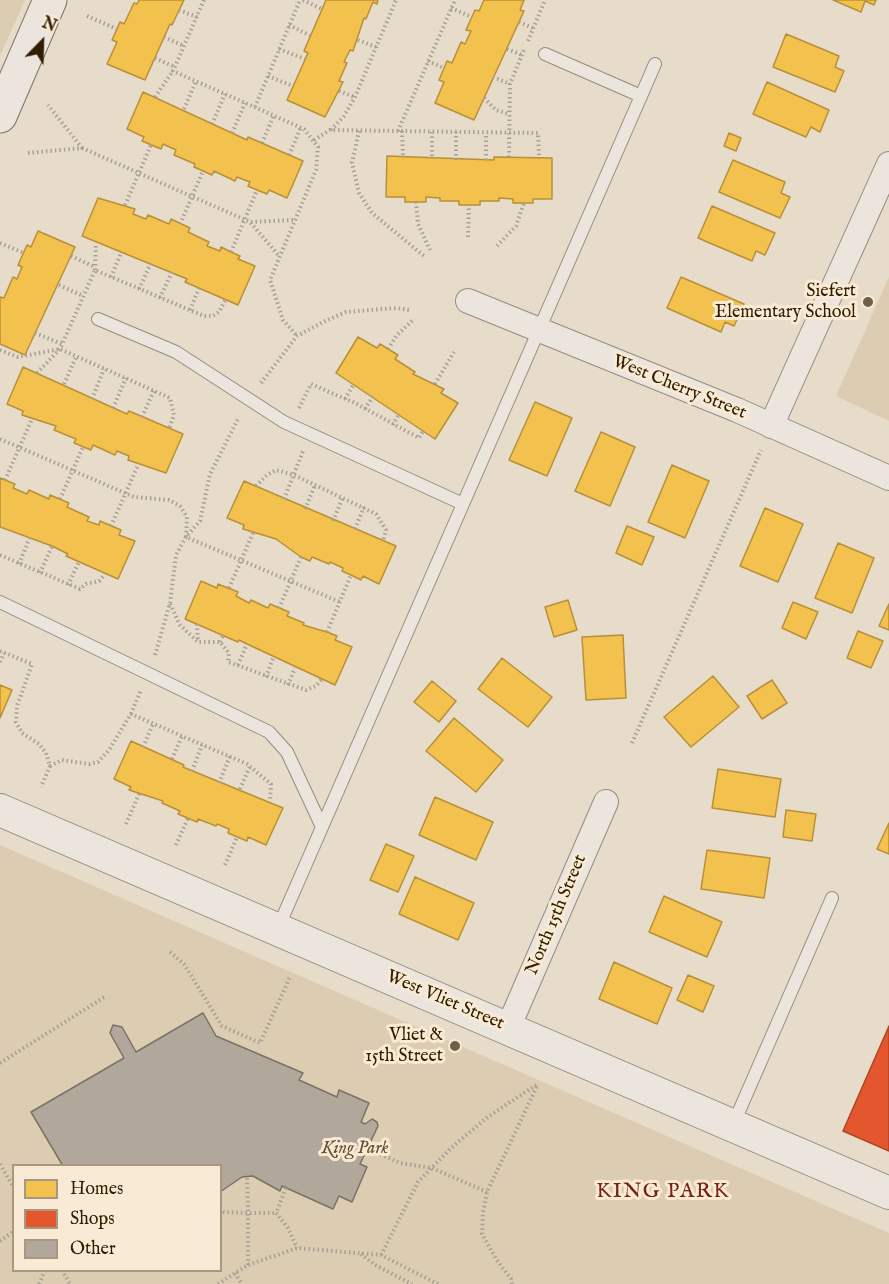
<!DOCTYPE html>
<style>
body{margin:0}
#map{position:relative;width:889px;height:1284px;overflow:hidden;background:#e7dcca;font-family:"IM FELL English",serif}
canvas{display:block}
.legend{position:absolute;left:12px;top:1164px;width:210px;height:108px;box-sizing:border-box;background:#f8ead4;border:2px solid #a89880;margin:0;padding:8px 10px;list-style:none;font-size:18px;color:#311e01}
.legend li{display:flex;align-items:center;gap:12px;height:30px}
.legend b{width:30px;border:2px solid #a89880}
.north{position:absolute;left:12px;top:12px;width:60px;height:60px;-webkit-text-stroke:4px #f8ead4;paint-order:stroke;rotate:23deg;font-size:16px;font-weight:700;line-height:24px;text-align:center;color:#311e01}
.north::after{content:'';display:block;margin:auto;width:21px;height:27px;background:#311e01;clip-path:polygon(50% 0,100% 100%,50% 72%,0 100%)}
</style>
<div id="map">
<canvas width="889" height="1284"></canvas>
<ul class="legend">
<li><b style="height:16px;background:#f2c14e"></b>Homes</li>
<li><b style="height:16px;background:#e4572e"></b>Shops</li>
<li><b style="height:16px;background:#b1a89b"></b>Other</li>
</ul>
<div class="north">N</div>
</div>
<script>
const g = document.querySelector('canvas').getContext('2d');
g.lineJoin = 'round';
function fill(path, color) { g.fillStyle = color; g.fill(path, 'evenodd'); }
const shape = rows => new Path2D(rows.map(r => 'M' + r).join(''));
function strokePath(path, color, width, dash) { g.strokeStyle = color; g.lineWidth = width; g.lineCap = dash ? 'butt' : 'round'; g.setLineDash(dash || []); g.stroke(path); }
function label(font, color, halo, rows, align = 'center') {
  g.font = font + ' "IM FELL English",serif'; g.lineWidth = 6; g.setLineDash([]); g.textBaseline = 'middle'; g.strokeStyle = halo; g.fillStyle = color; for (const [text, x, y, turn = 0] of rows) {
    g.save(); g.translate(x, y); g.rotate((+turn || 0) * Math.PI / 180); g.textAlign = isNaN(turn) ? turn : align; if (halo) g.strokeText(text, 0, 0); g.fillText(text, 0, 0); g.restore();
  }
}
fill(shape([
 [0,0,25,0,0,56],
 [889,277,889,421,836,396],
 [0,845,889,1233,889,1284,0,1284],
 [14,1166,220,1166,220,1270,14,1270]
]), '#dcccb1');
const homes = shape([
 [139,0,184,0,172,25,170,24,145,80,107,64,117,42,112,40,120,22,124,24,134,3,137,4,139,0],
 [326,0,378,0,377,4,373,2,366,19,364,18,353,51,350,50,344,62,347,63,339,81,343,82,325,117,287,100,308,53,304,51,326,0],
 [484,0,524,0,520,10,524,11,474,120,435,103,444,82,439,80,447,61,452,63,461,42,465,44,471,31,466,30,475,10,479,11,484,0],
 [833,0,876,0,874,5,865,1,861,12,833,0],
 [786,34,839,56,835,67,844,71,835,92,773,67,786,34],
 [767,82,829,110,820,132,811,127,806,137,753,114,767,82],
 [143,92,232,133,247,140,248,137,303,161,287,198,269,190,267,194,257,190,248,186,250,182,237,177,235,181,214,171,212,175,194,167,195,164,174,155,176,150,163,144,161,149,142,141,144,137,127,129,143,92],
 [729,133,741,138,736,151,724,146,729,133],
 [387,156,494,160,494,157,552,158,552,199,533,199,533,203,513,203,513,199,499,198,499,201,480,201,480,205,459,205,459,201,440,201,440,198,426,197,426,202,405,202,405,197,386,197,387,156],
 [733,160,785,182,781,193,790,197,780,218,719,192,733,160],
 [98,198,135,209,133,214,146,219,148,215,169,224,171,219,190,228,188,232,209,242,207,246,220,251,221,247,231,252,240,256,238,259,255,266,238,305,185,282,187,279,82,236,98,198],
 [712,206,775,233,765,255,756,251,752,261,698,238,712,206],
 [38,231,75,247,25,355,0,344,0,297,4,298,13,277,17,279,22,267,18,265,27,245,31,247,38,231],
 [681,277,744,304,734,326,725,322,721,332,667,308,681,277],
 [358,337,377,348,380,344,398,355,395,359,415,372,413,374,444,389,441,393,458,403,435,439,336,373,358,337],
 [23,367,127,414,129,411,183,434,166,473,128,460,129,456,117,451,115,455,93,445,91,450,74,443,76,439,54,430,56,426,22,415,23,411,7,404,23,367],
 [535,402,572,418,547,476,509,460,535,402],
 [601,432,635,447,610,506,575,491,601,432],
 [672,465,709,481,685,538,648,522,672,465],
 [0,478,15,484,13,488,27,494,29,490,49,499,50,495,69,503,67,507,89,517,87,521,99,525,100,521,121,530,119,535,135,541,118,579,66,556,68,554,52,546,0,527,0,478],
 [244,481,396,546,379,584,363,576,361,580,351,575,342,571,343,568,330,562,329,564,312,557,310,561,301,557,276,539,243,529,244,525,227,518,244,481],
 [765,508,803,524,778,582,740,566,765,508],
 [627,526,654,537,642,565,616,553,627,526],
 [838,543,874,558,852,613,815,598,838,543],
 [201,581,217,588,218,584,238,592,236,596,249,603,251,600,268,608,270,604,289,612,287,616,304,623,303,625,327,632,337,636,335,640,352,647,335,685,247,644,239,640,238,642,185,619,201,581],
 [568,600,577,630,554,637,545,607,568,600],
 [793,602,818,612,806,639,782,628,793,602],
 [889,604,889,630,879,626,889,604],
 [858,631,883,641,871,668,847,658,858,631],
 [623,635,626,698,586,700,582,637,623,635],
 [502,658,552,697,528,727,478,689,502,658],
 [713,676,739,707,691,747,664,717,713,676],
 [772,680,787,703,762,719,747,696,772,680],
 [432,681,456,701,439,722,414,702,432,681],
 [0,685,12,690,0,718,0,685],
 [454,718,503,760,476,792,426,751,454,718],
 [131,741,184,765,183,767,283,808,266,845,248,837,247,841,228,833,229,829,217,824,216,826,198,819,197,822,178,814,180,811,162,803,163,801,129,790,131,787,114,779,131,741],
 [718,769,781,779,775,817,712,808,718,769],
 [435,797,493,822,476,860,419,835,435,797],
 [786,810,816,814,812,841,783,837,786,810],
 [889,823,889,854,877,849,889,823],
 [386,844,414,856,398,892,370,880,386,844],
 [707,850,770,858,764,898,701,889,707,850],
 [415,877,474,903,458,940,399,914,415,877],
 [664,896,722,922,707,957,649,932,664,896],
 [614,962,672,988,657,1024,599,999,614,962],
 [688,975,714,986,703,1012,677,1000,688,975]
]);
fill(homes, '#f2c14e');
strokePath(homes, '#b89037', 1.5);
const shops = shape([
 [889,1026,889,1151,843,1131,889,1026]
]);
fill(shops, '#e4572e');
strokePath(shops, '#ae4620', 1.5);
const building = shape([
 [203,1013,216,1036,303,1073,299,1080,337,1097,339,1090,369,1103,361,1122,365,1124,372,1119,377,1122,378,1126,360,1164,367,1167,352,1202,339,1196,333,1209,282,1186,280,1191,253,1176,242,1177,220,1192,220,1166,63,1166,31,1112,124,1058,110,1033,113,1025,122,1027,136,1052,203,1013]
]);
fill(building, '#b1a89b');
strokePath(building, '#7a7264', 1.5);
const service = shape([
 [545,54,641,96],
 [98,319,176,352,284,422,463,504],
 [0,602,269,732,287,752,322,827],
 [278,928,655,64],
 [733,1125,832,898]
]);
const minor = shape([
 [468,301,737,410,889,478],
 [771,426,889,164],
 [508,1028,606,802]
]);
const tertiary = shape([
 [0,810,889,1193]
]);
const secondary = shape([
 [0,116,50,0]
]);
strokePath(service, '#958c7e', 14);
strokePath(minor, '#958c7e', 26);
strokePath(tertiary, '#958c7e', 34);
strokePath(secondary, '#7a7264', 35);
strokePath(shape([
 [204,0,173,71,304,129,318,147,316,170,270,280,283,320,297,336],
 [303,0,322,9],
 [451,8,472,17],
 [179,10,197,17],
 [87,16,117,29],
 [519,22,533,28],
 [289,25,311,36],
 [164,37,184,46],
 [358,40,376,47],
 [528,41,545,0],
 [279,49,305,59],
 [507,49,522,55],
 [155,58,175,67],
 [428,61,444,68],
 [268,76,293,86],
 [493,77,510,84],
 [339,91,355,97],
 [155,97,173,71],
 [484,98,496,110,509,114],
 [255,107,300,0],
 [184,109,196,81],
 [212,124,225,94],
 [331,130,344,116,355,97,396,0],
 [359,131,352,163,359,193,372,213,424,256],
 [398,131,455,0],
 [402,131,403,157],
 [432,132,432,157],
 [232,133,245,103],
 [314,140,330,130,538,133,539,157],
 [262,143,274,115],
 [82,148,250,222,279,256],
 [28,153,82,148,48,105],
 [289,155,301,127],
 [509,157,510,84,524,50],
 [456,160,456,132],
 [486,160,486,133],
 [416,202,418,224,430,250],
 [125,205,151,145],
 [251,222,294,220],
 [180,224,203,171],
 [468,237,469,205],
 [0,243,24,253],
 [497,246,516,226,524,203],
 [231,252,257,190],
 [71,256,95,267],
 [95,270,96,243],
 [111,277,121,253],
 [59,285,83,296],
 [139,289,151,263],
 [160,298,172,272],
 [190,310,199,288],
 [35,333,62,344],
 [388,349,397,335,414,319],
 [0,350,18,357,60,349,170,398,174,415,169,429],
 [37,373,60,349,95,270,204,316,213,316,219,312,226,299],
 [261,383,297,336,325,321,346,312,396,308,409,310],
 [64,384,76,357],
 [435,384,454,352],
 [92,399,104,369],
 [345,399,354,384],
 [113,408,126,378],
 [299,408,311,384,355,403,419,438,423,431],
 [365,409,373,396],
 [142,417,154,390],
 [393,425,398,416],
 [0,439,134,497,169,500,180,506,187,517,186,537,340,602],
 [5,480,32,419],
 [256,486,267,475,276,470,294,475,376,514,386,530,383,541],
 [60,499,83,447],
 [284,499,303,451],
 [305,509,315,485],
 [333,521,343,497],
 [111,526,138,465],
 [0,528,0,527],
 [355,529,364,507],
 [0,555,80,589,86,584,99,581,105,574],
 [19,564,30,537],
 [40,573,52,546],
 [68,585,79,562],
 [229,588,253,533],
 [170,604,180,625,198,642,220,642,229,653,228,662,306,690,316,686,322,679],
 [279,608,301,557],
 [197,624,198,642],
 [327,632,351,575],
 [220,642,223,636],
 [0,651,32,664,17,706,16,722,22,733,39,744,46,753,50,766,41,787],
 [155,655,170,603,176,555,186,537,200,521,210,474,239,417],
 [0,662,4,653],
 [238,665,247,644],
 [266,677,274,656],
 [288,685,295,668],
 [131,714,141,690],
 [632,743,761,450],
 [143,747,153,724],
 [172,759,182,736],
 [50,766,62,760,89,764,98,762,109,750,131,714,247,764,271,784,270,801],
 [192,771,202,745],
 [219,783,230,756],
 [240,789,250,766],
 [126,824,139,794],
 [176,845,188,818],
 [225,865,237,837],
 [170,952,184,964,222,1026,260,1043,290,977],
 [0,1063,106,996],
 [368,1149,400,1163,432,1168,487,1192],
 [0,1164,14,1188],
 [286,1188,276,1213,288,1228,297,1248],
 [220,1208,224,1212,248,1213,247,1176],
 [0,1241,14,1231],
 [361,1254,375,1265,412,1284],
 [381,1255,418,1182,451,1148,489,1116,538,1084],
 [248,1265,248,1213,276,1213],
 [62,1270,70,1284],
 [235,1273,242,1284],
 [39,1284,45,1270],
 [218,1284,248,1265,297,1248,381,1255,438,1284],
 [512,1284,511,1279,496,1259,482,1234,483,1212,487,1192,538,1084]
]), '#a6a096', 4, [1.5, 3]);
strokePath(service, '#ebe5dd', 12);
strokePath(minor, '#ebe5dd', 24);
strokePath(tertiary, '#ebe5dd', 32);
strokePath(secondary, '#ebe5dd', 33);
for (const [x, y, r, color] of [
 [868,302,6,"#716047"],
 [455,1046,6,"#716047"]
]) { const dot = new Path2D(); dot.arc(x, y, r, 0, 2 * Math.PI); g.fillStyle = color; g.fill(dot); strokePath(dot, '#f8ead4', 2); }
label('18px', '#311e01', '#f8ead4', [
 ["Siefert",856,292],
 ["Elementary School",856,313],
 ["Vliet &",443,1036],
 ["15th Street",443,1057]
], 'right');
label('18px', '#311e01', '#f8ead4', [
 ["West Cherry Street",679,388,22],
 ["North 15th Street",557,915,-67],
 ["West Vliet Street",445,1001,23]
]);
label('italic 18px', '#624e30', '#f8ead4', [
 ["King Park",355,1149]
]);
g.letterSpacing = '1.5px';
label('21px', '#7a1f14', '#f8ead4', [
 ["KING PARK",663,1193]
]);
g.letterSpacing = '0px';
</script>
